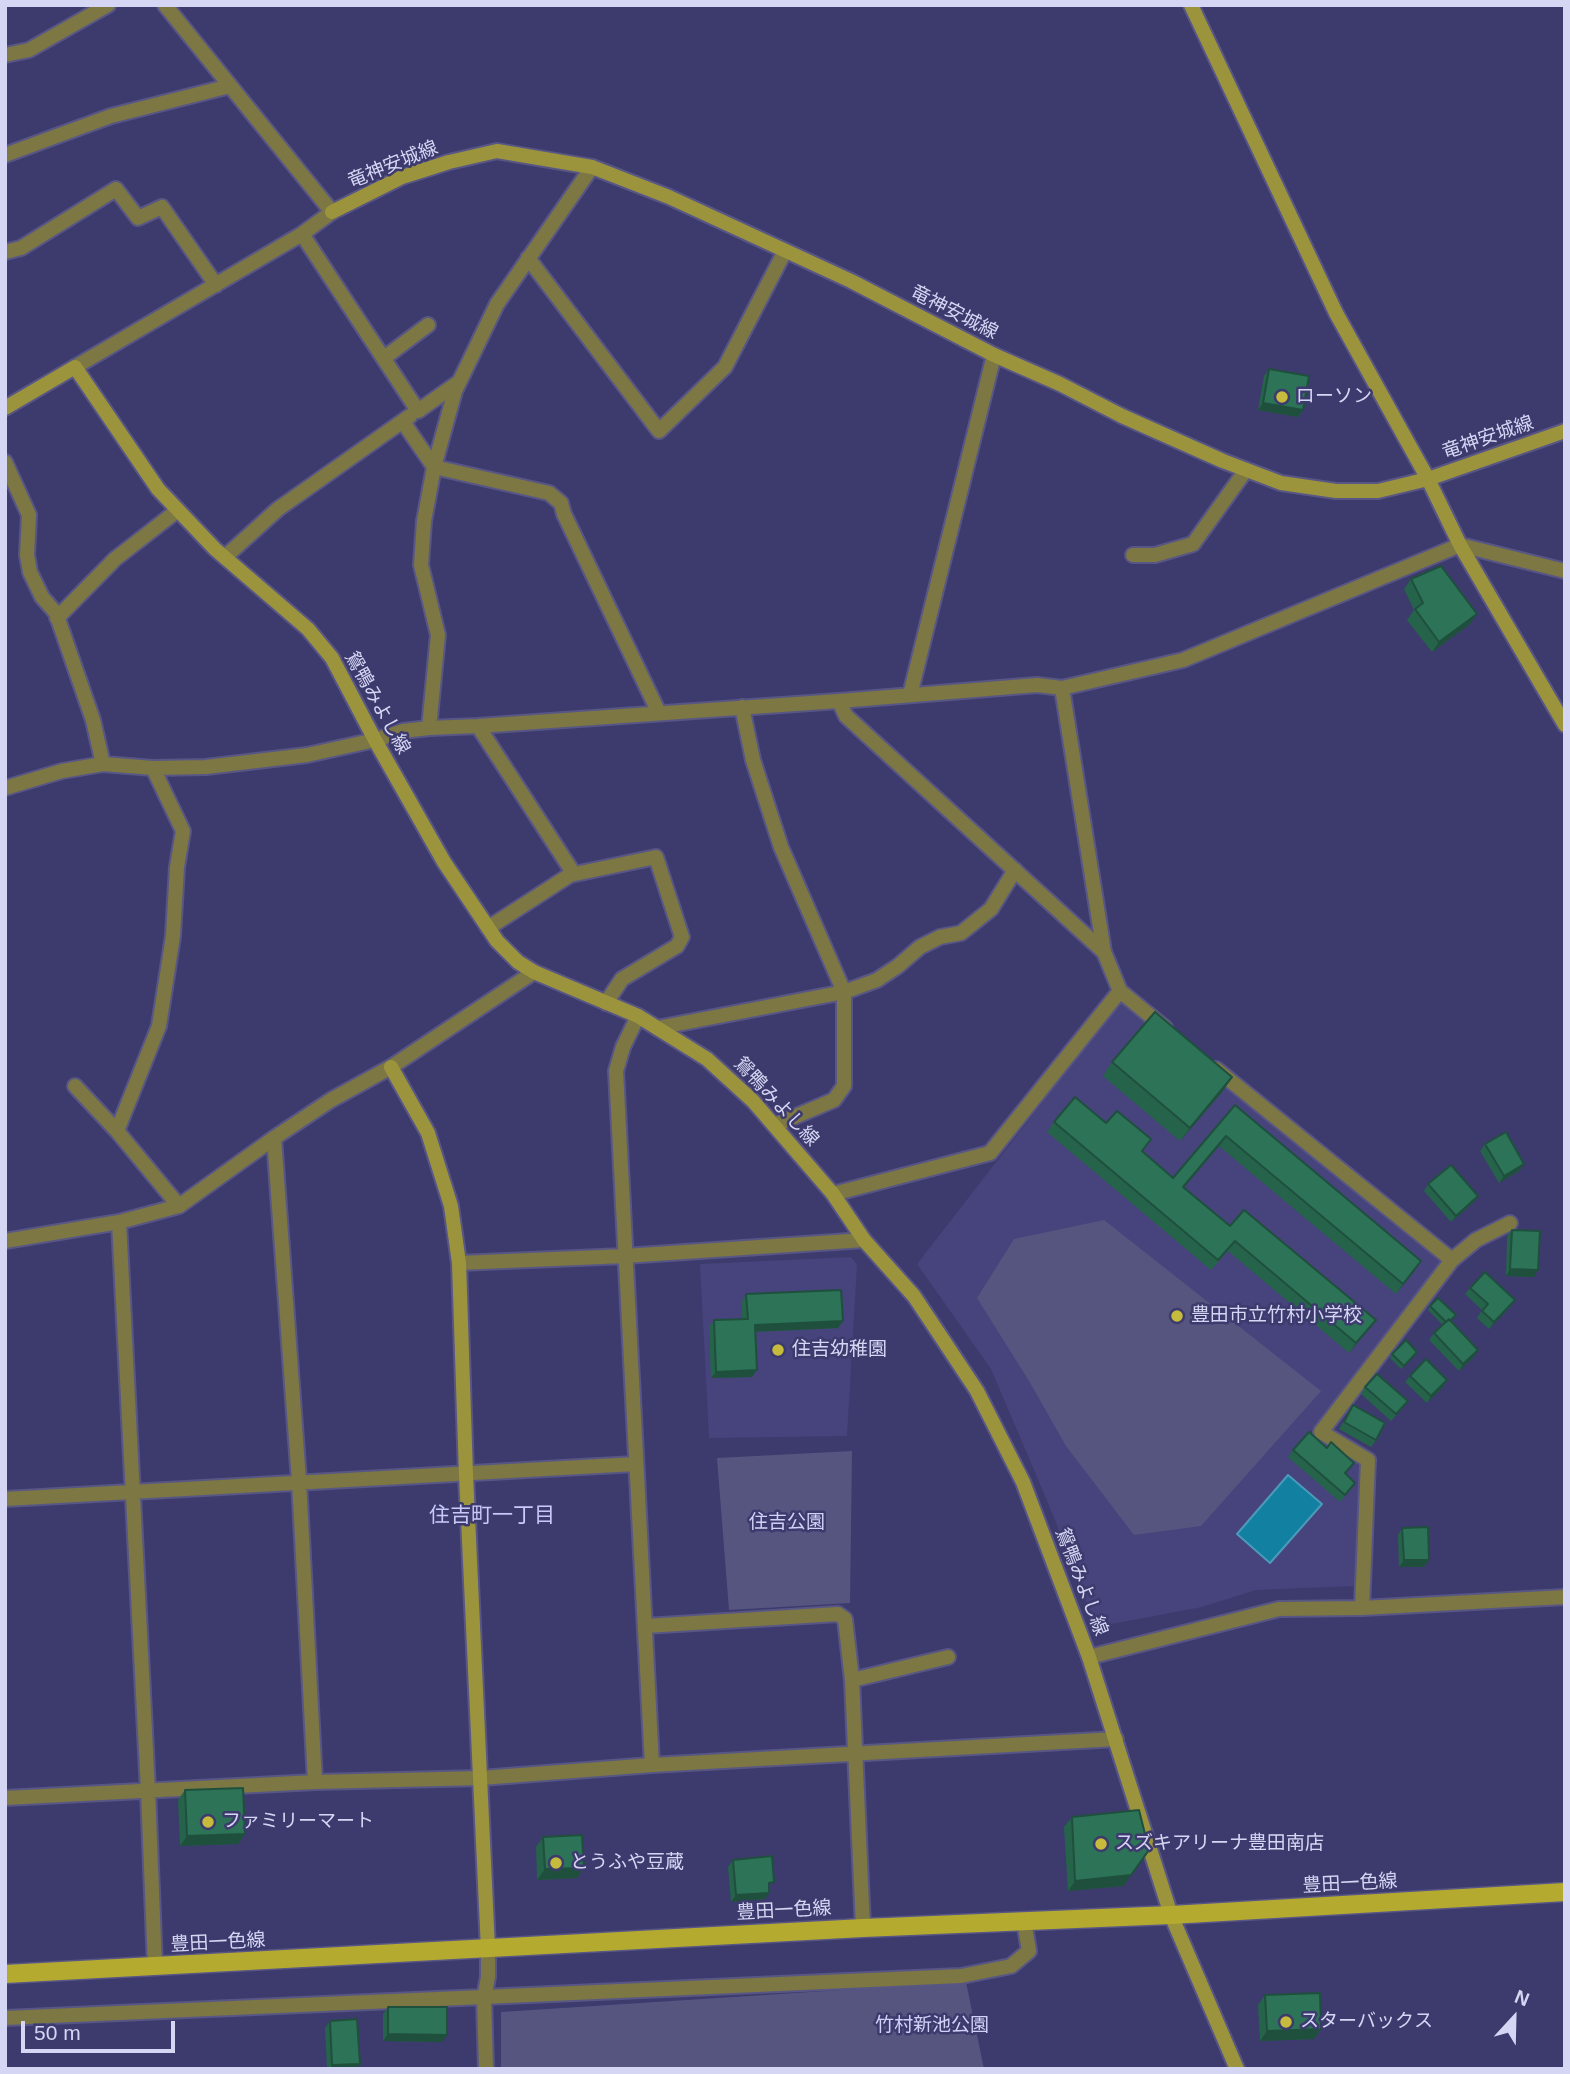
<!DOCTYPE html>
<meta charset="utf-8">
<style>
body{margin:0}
#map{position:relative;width:1570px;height:2074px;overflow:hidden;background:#3d3a6d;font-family:Arial,sans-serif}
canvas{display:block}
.frame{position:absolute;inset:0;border:7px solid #d5d6f4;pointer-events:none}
.north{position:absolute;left:1479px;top:1983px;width:70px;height:70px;-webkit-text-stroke:5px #3d3a6d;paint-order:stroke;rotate:22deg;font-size:19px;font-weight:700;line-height:28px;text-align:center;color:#d5d6f4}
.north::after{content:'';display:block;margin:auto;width:24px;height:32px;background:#d5d6f4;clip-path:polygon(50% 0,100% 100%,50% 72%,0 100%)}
.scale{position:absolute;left:21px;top:2021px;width:154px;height:32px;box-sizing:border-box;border:4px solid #d5d6f4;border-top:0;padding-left:9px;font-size:21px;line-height:24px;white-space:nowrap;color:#d5d6f4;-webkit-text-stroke:5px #3d3a6d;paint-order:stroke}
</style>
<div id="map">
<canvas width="1570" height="2074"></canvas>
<div class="frame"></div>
<div class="north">N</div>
<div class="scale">50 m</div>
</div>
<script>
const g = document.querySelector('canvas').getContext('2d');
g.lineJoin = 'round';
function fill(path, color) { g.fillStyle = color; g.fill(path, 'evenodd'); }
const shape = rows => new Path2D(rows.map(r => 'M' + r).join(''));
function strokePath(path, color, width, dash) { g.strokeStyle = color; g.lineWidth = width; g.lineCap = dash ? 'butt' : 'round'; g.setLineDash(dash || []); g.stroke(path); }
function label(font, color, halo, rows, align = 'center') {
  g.font = font + ' Arial,"Noto Sans JP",sans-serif'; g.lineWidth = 5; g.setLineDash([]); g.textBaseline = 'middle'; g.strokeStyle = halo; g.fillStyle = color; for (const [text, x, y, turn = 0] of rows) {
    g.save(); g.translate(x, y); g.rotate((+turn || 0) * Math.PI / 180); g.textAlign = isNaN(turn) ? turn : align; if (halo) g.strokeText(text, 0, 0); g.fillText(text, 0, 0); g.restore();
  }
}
fill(shape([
 [1121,1001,1440,1262,1351,1385,1310,1432,1356,1462,1362,1473,1355,1586,1256,1590,1202,1607,1096,1627,1053,1515,991,1369,917,1264],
 [851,1257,857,1265,847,1436,709,1438,700,1264]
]), '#47437c');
fill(shape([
 [1104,1220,1321,1391,1201,1526,1134,1535,1066,1446,1029,1381,977,1298,1014,1239],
 [852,1451,850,1603,729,1610,717,1458],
 [966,1982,984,2069,501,2069,501,2012]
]), '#565580');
const water = shape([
 [1288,1475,1322,1504,1270,1563,1237,1534,1288,1475]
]);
fill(water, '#1180a1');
strokePath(water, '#4c9aba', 2);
const street = shape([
 [5,55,29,50,108,5],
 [5,155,111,116,230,86],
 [302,234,418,411,459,382],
 [5,252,21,248,116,189,138,218,162,207,216,285],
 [528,258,659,431,725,367,785,251],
 [384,358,428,325],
 [75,367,302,234,332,212,165,5],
 [403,422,434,467,549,493,561,503,564,514,659,713],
 [5,462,29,515,27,555,30,572,42,597,56,613,93,720,103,764],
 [1133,555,1155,555,1193,544,1246,470],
 [225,557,278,509,410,416],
 [57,618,115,559,178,510],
 [1062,688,1104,952,1120,991,1165,1028],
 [910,695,994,355],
 [839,701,846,716,1104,952],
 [742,707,753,760,781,847,844,992,844,1086,834,1100,775,1125],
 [478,726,574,874],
 [429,728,438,635,421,565,424,521,434,467,455,391,497,304,592,167],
 [5,788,62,771,103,764,153,768,206,767,307,755,375,740,403,731,429,728,478,726,839,701,1037,685,1062,688,1183,660,1460,545,1565,571],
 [488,928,570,875,656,857,682,937,677,946,622,979,606,1003],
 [638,1016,623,1047,616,1071,652,1765],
 [657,1028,844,992,877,980,898,966,920,947,940,937,961,933,991,909,1015,870],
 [1216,1069,1452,1260],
 [75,1086,117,1131,179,1206],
 [117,1131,159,1026,173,936,177,867,183,831,153,768],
 [274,1138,299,1481,315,1782],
 [833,1194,990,1153,1120,991],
 [119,1222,148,1791,155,1967],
 [5,1241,119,1222,179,1206,274,1138,331,1100,391,1067,534,972],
 [459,1263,625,1256,864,1240],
 [5,1499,635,1464],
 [1362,1608,1368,1460,1321,1432,1452,1260,1476,1240,1510,1223],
 [646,1626,838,1614,845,1619,852,1680,863,1928],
 [1089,1657,1279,1609,1362,1608,1565,1597],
 [852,1680,948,1657],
 [5,1798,315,1782,481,1778,652,1765,1116,1739],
 [5,2018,961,1976,1011,1966,1029,1951,1024,1921],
 [486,2069,484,1998,488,1977,488,1949]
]);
const secondary = shape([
 [1191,5,1336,313,1428,479,1460,545,1565,725],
 [332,212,402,177,449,162,497,151,592,167,669,197,851,281,994,355,1060,384,1122,416,1223,461,1281,483,1336,491,1378,491,1428,479,1565,431],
 [5,408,75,367,158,489,215,549,308,629,332,658,375,740,444,862,497,941,518,962,534,972,638,1016,707,1059,753,1101,833,1194,864,1240,914,1296,977,1391,1023,1482,1089,1657,1171,1915,1237,2069],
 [391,1067,428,1133,451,1206,459,1263,466,1475,488,1949]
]);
const primary = shape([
 [5,1974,863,1928,1171,1915,1565,1892]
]);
strokePath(street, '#585685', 18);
strokePath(secondary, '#585685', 18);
strokePath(primary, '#585685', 21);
strokePath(street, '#7c7743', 14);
strokePath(secondary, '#9c943c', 14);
strokePath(primary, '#b4aa30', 18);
fill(shape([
 [1269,369,1303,410,1298,417,1258,410,1264,376],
 [1411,579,1470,624,1432,652,1407,620,1414,610,1404,589],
 [1112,1062,1232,1077,1223,1091,1180,1141,1103,1076],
 [1235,1105,1421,1261,1396,1294,1219,1146,1184,1187,1230,1226,1368,1330,1349,1353,1228,1251,1211,1270,1047,1132,1054,1122,1106,1123,1173,1178],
 [1485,1144,1524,1164,1519,1171,1499,1183,1480,1151],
 [1428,1184,1478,1196,1473,1203,1451,1222,1424,1191],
 [1512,1230,1534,1277,1506,1276,1507,1236],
 [1470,1288,1515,1300,1510,1307,1489,1329,1477,1318,1482,1310,1465,1294],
 [746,1294,843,1321,838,1328,755,1332,757,1370,752,1377,711,1378,709,1327,714,1320,742,1319,742,1301],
 [1430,1306,1451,1321,1474,1357,1459,1371,1429,1340,1434,1333,1443,1325,1428,1310],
 [1392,1354,1415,1355,1401,1369,1390,1358],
 [1410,1376,1447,1380,1443,1387,1427,1403,1405,1382],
 [1365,1387,1403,1408,1391,1421,1361,1394],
 [1353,1405,1376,1440,1371,1447,1339,1429],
 [1293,1450,1349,1469,1345,1474,1350,1490,1340,1502,1288,1457],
 [1402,1528,1429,1560,1424,1567,1399,1567,1398,1535],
 [185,1790,245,1834,238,1844,180,1846,178,1800],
 [1072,1817,1124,1886,1068,1891,1064,1827],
 [543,1837,584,1868,577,1878,537,1880,536,1847],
 [733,1860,769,1889,765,1899,731,1902,728,1867],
 [1265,1995,1321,2029,1314,2039,1260,2041,1258,2005],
 [388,2007,442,2042,383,2041,383,2014],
 [330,2021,356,2069,327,2069,325,2028]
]), '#26634b');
fill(shape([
 [1263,403,1303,410,1298,417,1258,410],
 [1477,614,1470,624,1432,652,1439,642],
 [1232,1077,1223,1091,1180,1141,1190,1128],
 [1226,1136,1219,1146,1176,1197,1183,1187],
 [1524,1164,1519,1171,1499,1183,1504,1176],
 [1478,1196,1473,1203,1451,1222,1456,1216],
 [1421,1261,1414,1272,1396,1294,1403,1284],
 [1510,1269,1538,1270,1534,1277,1506,1276],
 [1515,1300,1510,1307,1489,1329,1494,1322],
 [1376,1320,1368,1330,1349,1353,1356,1343],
 [843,1321,838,1328,750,1332,755,1325],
 [1478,1350,1474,1357,1459,1371,1463,1364],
 [757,1370,752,1377,711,1378,716,1372],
 [1447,1380,1443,1387,1427,1403,1431,1396],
 [1404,1560,1429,1560,1424,1567,1399,1567],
 [245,1834,238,1844,180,1846,187,1836],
 [584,1868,577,1878,537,1880,545,1869],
 [1131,1875,1124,1886,1068,1891,1075,1881],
 [769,1893,765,1899,731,1902,736,1895],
 [1321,2029,1314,2039,1260,2041,1267,2031],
 [388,2034,447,2035,442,2042,383,2041],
 [360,2064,356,2069,330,2069,332,2065]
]), '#1f503d');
const building = shape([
 [1269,369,1309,376,1303,410,1263,403,1269,369],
 [1441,566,1477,614,1439,642,1415,609,1423,603,1411,579,1441,566],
 [1155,1012,1232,1077,1190,1128,1112,1062,1155,1012],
 [1075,1097,1106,1123,1117,1111,1151,1139,1142,1151,1173,1178,1235,1105,1421,1261,1403,1284,1226,1136,1183,1187,1230,1226,1244,1210,1376,1320,1356,1343,1235,1241,1218,1260,1054,1122,1075,1097],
 [1506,1132,1524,1164,1504,1176,1485,1144,1506,1132],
 [1451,1165,1478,1196,1456,1216,1428,1184,1451,1165],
 [1512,1230,1540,1231,1538,1270,1510,1269,1512,1230],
 [1485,1272,1515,1300,1494,1322,1482,1311,1488,1304,1470,1288,1485,1272],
 [841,1290,843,1321,755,1325,757,1370,716,1372,714,1320,748,1319,746,1294,841,1290],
 [1438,1298,1456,1315,1450,1321,1449,1319,1446,1322,1430,1306,1438,1298],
 [1449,1319,1478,1350,1463,1364,1434,1333,1449,1319],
 [1406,1340,1417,1352,1404,1366,1392,1354,1406,1340],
 [1426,1359,1447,1380,1431,1396,1410,1376,1426,1359],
 [1377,1374,1408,1401,1396,1414,1365,1387,1377,1374],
 [1353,1405,1385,1423,1376,1440,1344,1422,1353,1405],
 [1309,1432,1327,1448,1331,1442,1354,1463,1345,1473,1355,1483,1345,1495,1293,1450,1309,1432],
 [1428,1527,1429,1560,1404,1560,1402,1528,1428,1527],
 [243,1788,245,1834,187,1836,185,1790,243,1788],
 [1139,1810,1149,1850,1131,1875,1075,1881,1072,1817,1139,1810],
 [582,1835,584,1868,545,1869,543,1837,582,1835],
 [772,1856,774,1882,769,1883,769,1893,736,1895,733,1860,772,1856],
 [1320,1993,1321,2029,1267,2031,1265,1995,1320,1993],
 [388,2007,447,2007,447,2035,388,2034,388,2007],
 [357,2019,360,2064,332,2065,330,2021,357,2019]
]);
fill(building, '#2c7357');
strokePath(building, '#1f503d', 2);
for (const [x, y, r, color] of [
 [1282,397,7,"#c6bb3c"],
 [1177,1316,7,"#c6bb3c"],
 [778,1350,7,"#c6bb3c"],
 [208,1822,7,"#c6bb3c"],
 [1101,1844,7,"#c6bb3c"],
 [556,1863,7,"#c6bb3c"],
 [1286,2022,7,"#c6bb3c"]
]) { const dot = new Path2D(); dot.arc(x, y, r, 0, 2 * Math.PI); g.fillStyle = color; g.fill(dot); strokePath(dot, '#3d3a6d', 2.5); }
label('19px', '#d5d6f4', '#3d3a6d', [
 ["竜神安城線",393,165,-22],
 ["竜神安城線",954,313,27],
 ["竜神安城線",1488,438,-19],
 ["鴛鴨みよし線",377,703,61],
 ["鴛鴨みよし線",776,1102,47],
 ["鴛鴨みよし線",1081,1582,69],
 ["豊田一色線",1350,1884,-3],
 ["豊田一色線",784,1911,-3],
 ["豊田一色線",218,1943,-3]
]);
label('19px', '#d5d6f4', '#3d3a6d', [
 ["ローソン",1296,397],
 ["豊田市立竹村小学校",1191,1316],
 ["住吉幼稚園",792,1350],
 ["ファミリーマート",222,1822],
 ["スズキアリーナ豊田南店",1115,1844],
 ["とうふや豆蔵",570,1863],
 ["スターバックス",1300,2022]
], 'left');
label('19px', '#d0d1f7', '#3d3a6d', [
 ["住吉公園",787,1523],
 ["竹村新池公園",932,2026]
]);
label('21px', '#c8c9f9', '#3d3a6d', [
 ["住吉町一丁目",492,1516]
]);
</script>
